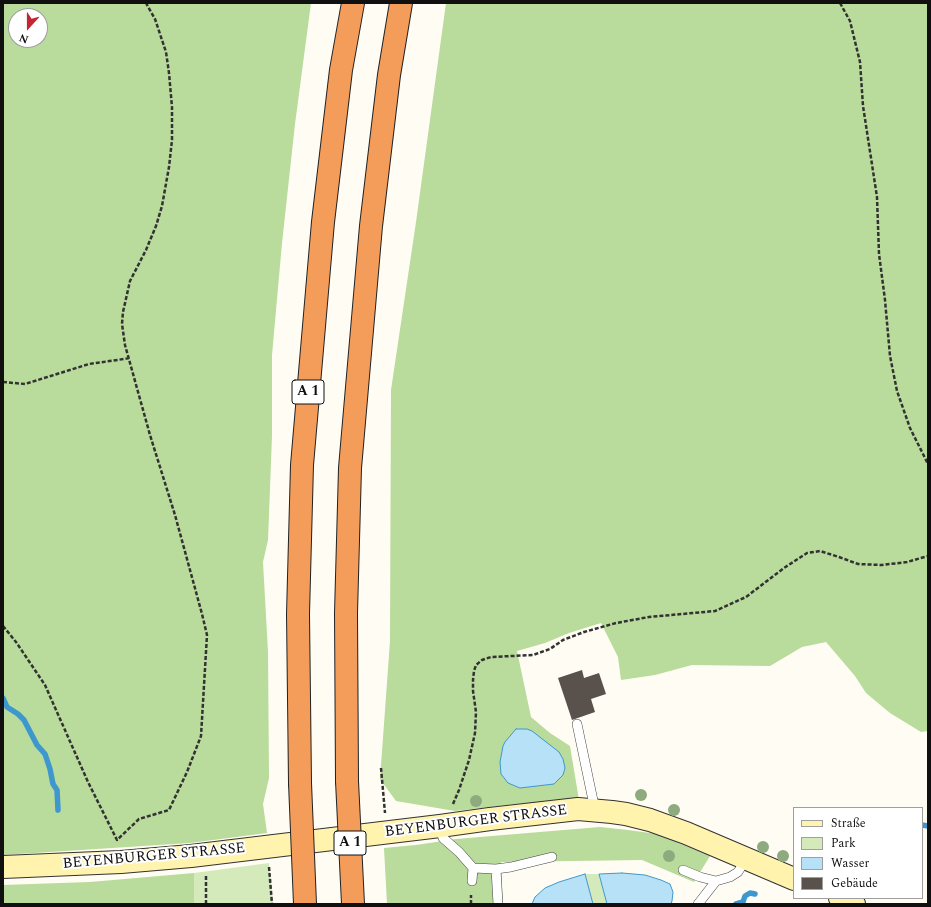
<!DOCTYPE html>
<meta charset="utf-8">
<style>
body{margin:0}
#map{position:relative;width:931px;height:907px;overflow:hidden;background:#fffcf3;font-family:Spectral,serif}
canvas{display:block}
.frame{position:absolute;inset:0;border:4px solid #101010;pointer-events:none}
.legend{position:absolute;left:793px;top:807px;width:130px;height:92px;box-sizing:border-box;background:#fff;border:1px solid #9f9f9f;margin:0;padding:5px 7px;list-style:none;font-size:12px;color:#101010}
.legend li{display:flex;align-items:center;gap:8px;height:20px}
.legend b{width:20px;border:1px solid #9f9f9f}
.north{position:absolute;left:8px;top:8px;width:40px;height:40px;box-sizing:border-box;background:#fff;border:1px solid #9f9f9f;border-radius:50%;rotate:201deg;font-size:11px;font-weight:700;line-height:16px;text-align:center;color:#101010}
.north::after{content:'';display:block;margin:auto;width:14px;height:18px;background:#c12632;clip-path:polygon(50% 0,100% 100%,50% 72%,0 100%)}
</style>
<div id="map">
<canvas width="931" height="907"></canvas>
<div class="frame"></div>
<ul class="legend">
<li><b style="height:5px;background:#fff3ae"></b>Straße</li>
<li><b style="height:11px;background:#d5eabb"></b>Park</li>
<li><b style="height:11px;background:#b7e1f6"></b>Wasser</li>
<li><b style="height:11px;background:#59514c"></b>Gebäude</li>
</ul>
<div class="north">N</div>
</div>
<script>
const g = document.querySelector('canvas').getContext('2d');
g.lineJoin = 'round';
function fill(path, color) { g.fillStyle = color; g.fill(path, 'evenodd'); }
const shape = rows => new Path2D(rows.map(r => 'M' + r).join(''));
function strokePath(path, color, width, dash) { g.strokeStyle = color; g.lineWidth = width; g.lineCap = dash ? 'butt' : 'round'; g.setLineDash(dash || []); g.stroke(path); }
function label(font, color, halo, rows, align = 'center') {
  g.font = font + ' Spectral,serif'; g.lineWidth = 4; g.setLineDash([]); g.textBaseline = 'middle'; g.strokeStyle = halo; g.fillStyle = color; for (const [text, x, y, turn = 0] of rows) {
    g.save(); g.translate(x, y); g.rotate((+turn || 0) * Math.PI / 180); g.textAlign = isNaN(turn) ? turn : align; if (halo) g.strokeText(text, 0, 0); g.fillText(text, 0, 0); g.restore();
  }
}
fill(shape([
 [269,863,273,904,194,904,194,873],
 [585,874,599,874,607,904,593,904]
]), '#d5eabb');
fill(shape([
 [3,3,311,3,295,124,282,243,272,355,272,436,268,540,263,562,268,652,269,778,263,804,267,833,190,843,3,855],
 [16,16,40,16,40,40,16,40],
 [446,3,928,3,928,731,921,732,890,713,866,693,855,676,826,642,802,647,770,666,692,665,655,675,621,680,618,657,601,623,569,633,545,643,517,651,531,717,550,733,570,746,579,800,516,804,455,811,396,801,380,779,390,641,391,390,416,222],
 [600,827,628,830,657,834,710,856,694,882,642,860,501,862,503,904,387,904,384,848,416,845,456,839],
 [194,873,194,904,3,904,3,885,90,882]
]), '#b9db9b');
const water = shape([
 [516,729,527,729,532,731,559,752,563,759,565,768,563,775,554,784,520,788,508,783,501,774,500,762,503,746,505,742,516,729],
 [622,873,645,875,661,880,670,884,673,892,672,901,671,904,607,904,599,874,622,873],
 [585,874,593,904,532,904,535,897,545,888,559,882,585,874]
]);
fill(water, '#b7e1f6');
strokePath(water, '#3e98ce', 1);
strokePath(shape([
 [3,698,7,707,18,714,24,720,37,745,45,754,50,769,53,784,57,790,58,810],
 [922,825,928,826],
 [736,904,743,902,745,896,750,893,755,894]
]), '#3e98ce', 5.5);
fill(shape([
 [582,670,584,678,599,673,606,694,591,699,595,712,572,720,558,678]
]), '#59514c');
const lane = shape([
 [577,724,595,810],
 [440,826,443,838,459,852,473,868,496,869,498,904],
 [496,869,511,867,552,857],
 [683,870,700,877,716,881,730,877,738,872,746,859],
 [472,881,473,868],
 [698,904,716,881]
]);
const secondary = shape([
 [3,867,121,862,191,856,440,826,490,819,578,809,612,812,626,814,650,820,686,833,794,879],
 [840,898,854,904]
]);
const highway = shape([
 [347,781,346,613,350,468,371,226,389,75,401,3],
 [300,783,298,614,302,465,323,222,341,70,353,3]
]);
strokePath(lane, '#434343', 10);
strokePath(secondary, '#323232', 24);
strokePath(highway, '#212121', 24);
strokePath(shape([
 [840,3,850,21,860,62,863,106,877,197,879,254,885,300,890,356,897,391,910,428,928,464],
 [3,382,25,384,89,364,124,359,129,358],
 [3,626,16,642,45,685,88,782,117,840,139,819,169,810,187,772,201,736,207,635,202,614,175,515,150,435,125,345,122,324,123,312,130,281,146,250,156,226,162,206,169,167,172,140,172,107,169,73,166,52,155,19,146,3],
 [381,768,385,813],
 [453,804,459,790,469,760,475,733,476,712,473,691,473,680,474,671,476,665,482,660,491,657,533,655,550,649,563,640,584,632,616,623,649,617,715,611,746,597,784,568,807,553,820,551,839,557,858,564,882,565,907,562,928,556],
 [269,867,272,904],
 [206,904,206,875],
 [471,904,471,895]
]), '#323232', 2.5, [4, 2]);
strokePath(lane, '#fff', 9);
strokePath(secondary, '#fff3ae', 22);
strokePath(highway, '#f49d5b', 22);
const highwayBridge = shape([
 [347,781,353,904],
 [300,783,305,904]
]);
strokePath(highwayBridge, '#212121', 24, []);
strokePath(highwayBridge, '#f49d5b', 22);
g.fillStyle = '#8dab7e';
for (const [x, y] of [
 [641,795],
 [476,801],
 [674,810],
 [763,847],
 [669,856],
 [783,856]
]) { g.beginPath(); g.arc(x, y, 6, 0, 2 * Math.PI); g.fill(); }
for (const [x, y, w] of [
 [308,392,32],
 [350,843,32]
]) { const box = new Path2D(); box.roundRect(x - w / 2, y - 12, w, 24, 3); g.fillStyle = '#fff'; g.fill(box); strokePath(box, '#101010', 1); }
label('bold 14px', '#101010', null, [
 ["A 1",308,392],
 ["A 1",350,843]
]);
label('15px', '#101010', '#fff', [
 ["BEYENBURGER STRASSE",476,822,-7],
 ["BEYENBURGER STRASSE",154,857,-5]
]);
</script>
